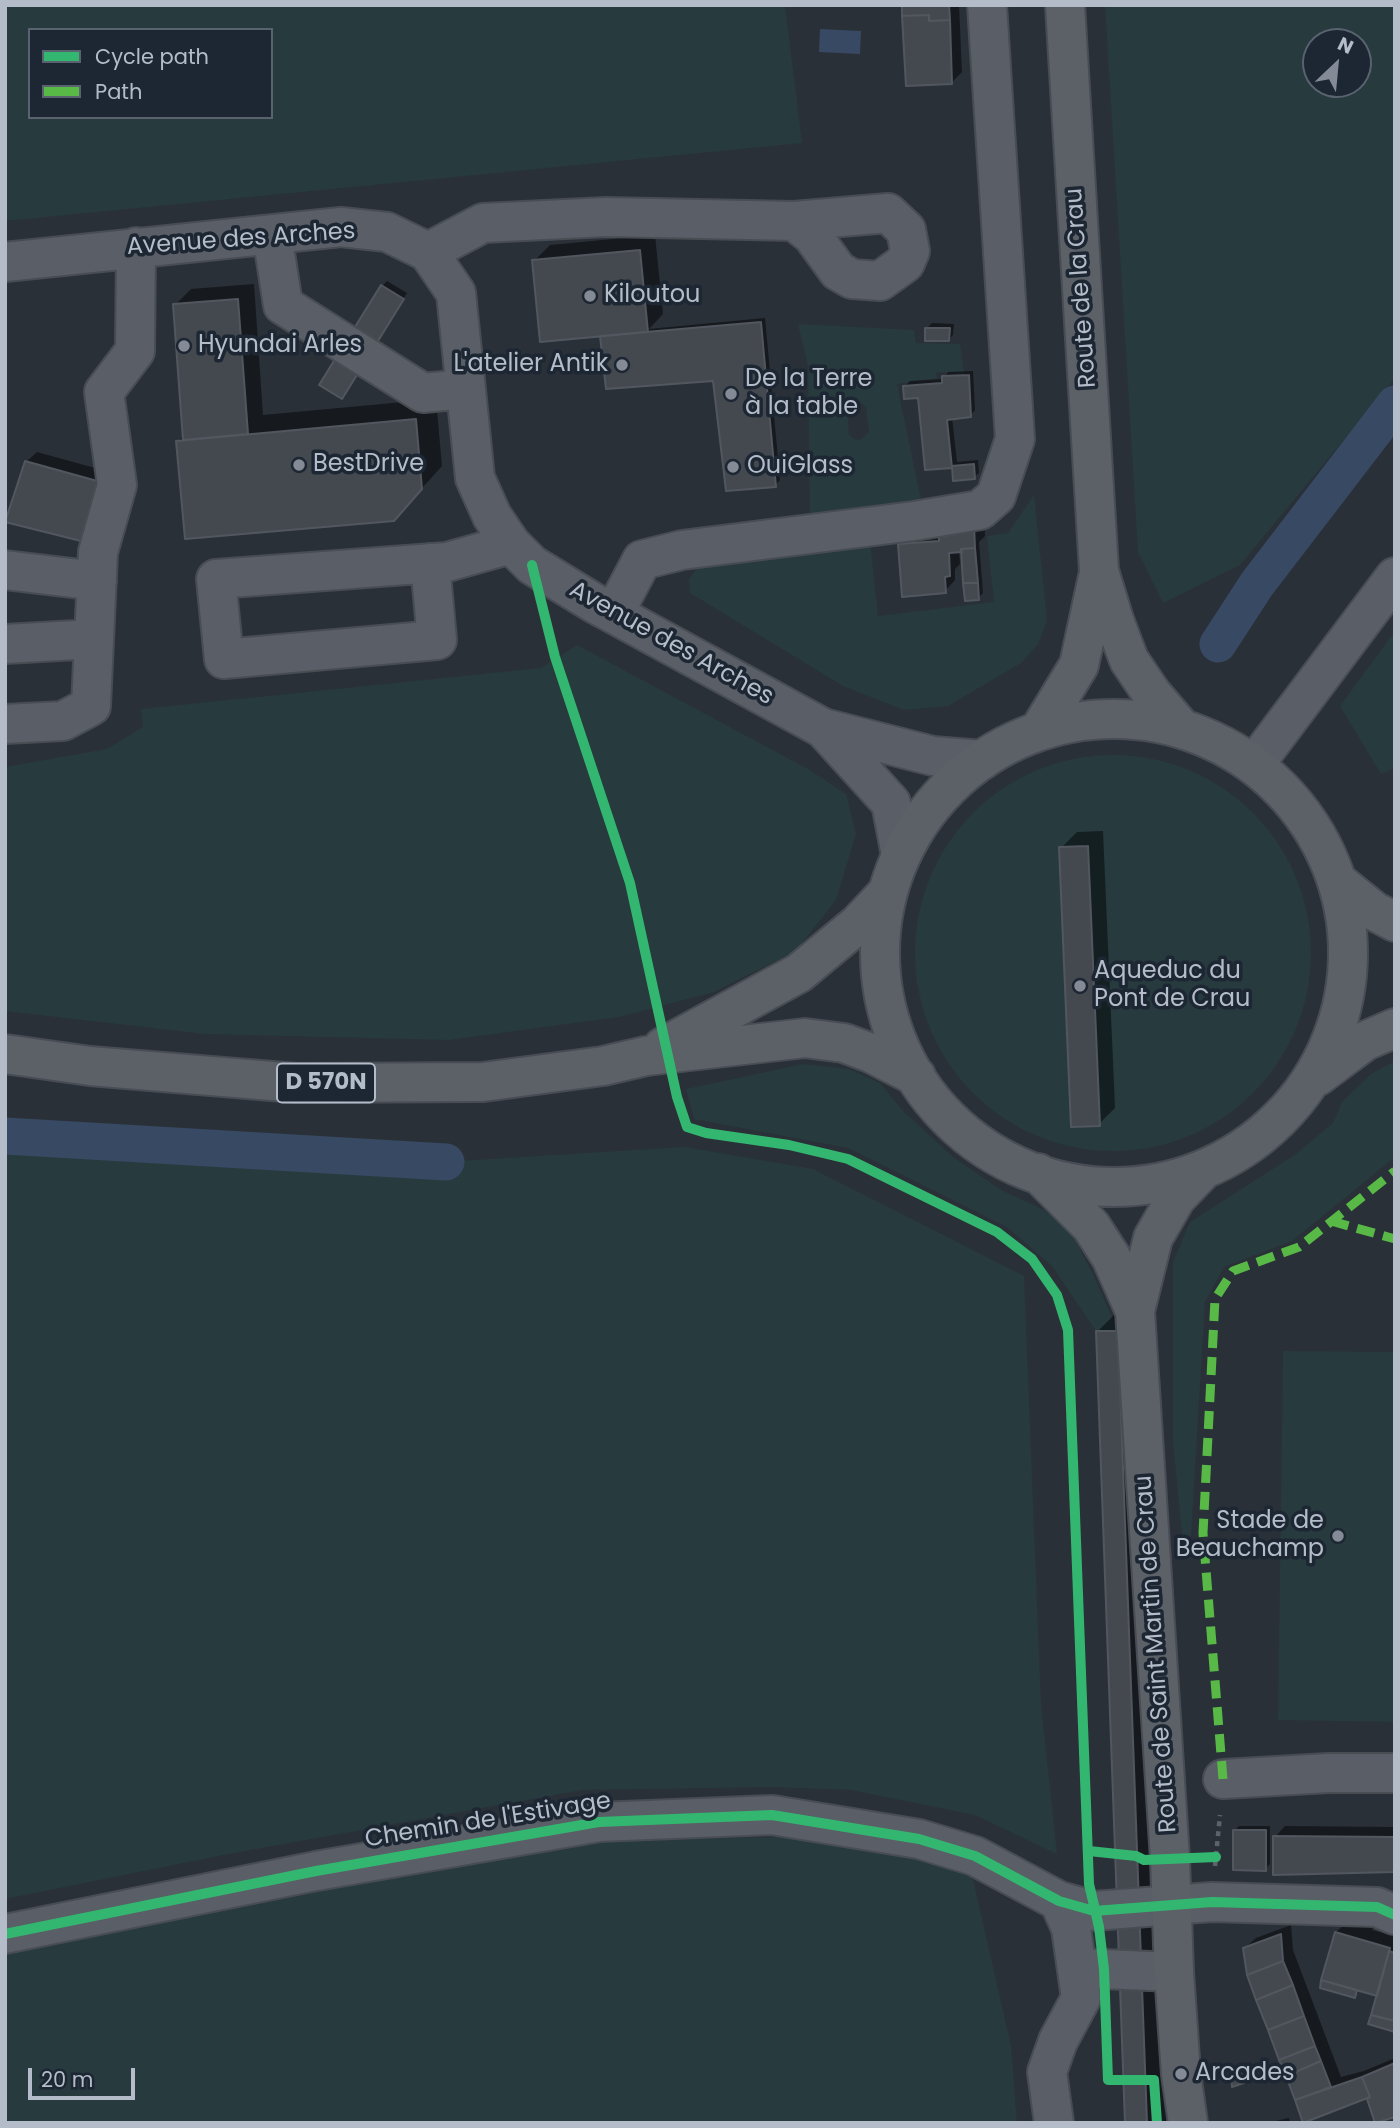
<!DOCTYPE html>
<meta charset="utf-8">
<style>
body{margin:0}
#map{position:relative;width:1400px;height:2128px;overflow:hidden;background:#2a3038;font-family:Poppins,sans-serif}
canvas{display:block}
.frame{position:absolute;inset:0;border:7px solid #b4bcc9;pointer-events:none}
.legend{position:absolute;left:28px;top:28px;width:245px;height:91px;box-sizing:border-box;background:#1d2633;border:2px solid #59626f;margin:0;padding:9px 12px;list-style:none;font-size:21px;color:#b4bcc9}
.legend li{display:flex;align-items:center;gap:14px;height:35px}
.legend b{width:35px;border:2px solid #59626f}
.north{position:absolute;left:1302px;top:28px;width:70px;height:70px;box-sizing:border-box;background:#1d2633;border:2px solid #59626f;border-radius:50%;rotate:26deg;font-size:19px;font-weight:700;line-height:28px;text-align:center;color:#b4bcc9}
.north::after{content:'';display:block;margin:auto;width:24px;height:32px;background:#848b96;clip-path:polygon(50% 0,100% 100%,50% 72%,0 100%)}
.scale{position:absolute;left:28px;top:2068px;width:107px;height:32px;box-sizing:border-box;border:4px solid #b4bcc9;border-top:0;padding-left:9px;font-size:21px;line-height:24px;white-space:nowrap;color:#b4bcc9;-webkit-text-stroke:5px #1d2633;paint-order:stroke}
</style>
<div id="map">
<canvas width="1400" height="2128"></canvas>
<div class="frame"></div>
<ul class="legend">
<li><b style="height:9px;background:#33b770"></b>Cycle path</li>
<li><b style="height:9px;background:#58b947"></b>Path</li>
</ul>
<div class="north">N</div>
<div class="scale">20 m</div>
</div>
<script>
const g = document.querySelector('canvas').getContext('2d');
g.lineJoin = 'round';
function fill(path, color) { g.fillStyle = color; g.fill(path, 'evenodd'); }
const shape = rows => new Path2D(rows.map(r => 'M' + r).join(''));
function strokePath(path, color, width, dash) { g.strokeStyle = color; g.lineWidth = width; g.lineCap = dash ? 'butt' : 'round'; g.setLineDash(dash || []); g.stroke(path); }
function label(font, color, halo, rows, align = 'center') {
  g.font = font + ' Poppins,sans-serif'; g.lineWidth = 7; g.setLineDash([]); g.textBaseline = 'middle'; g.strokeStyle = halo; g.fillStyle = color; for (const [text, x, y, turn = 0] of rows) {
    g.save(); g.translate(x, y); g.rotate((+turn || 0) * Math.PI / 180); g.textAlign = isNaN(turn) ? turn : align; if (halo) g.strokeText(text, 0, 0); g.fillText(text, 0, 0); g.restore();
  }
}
fill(shape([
 [5,5,785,5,802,143,5,221],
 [30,30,271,30,271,117,30,117],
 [1105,5,1395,5,1395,378,1240,565,1163,603,1138,552],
 [1316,42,1358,42,1358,84,1316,84],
 [798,324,914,330,916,343,960,344,964,373,936,372,937,378,897,384,922,505,810,515,808,366],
 [855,401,861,402,866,407,869,432,860,440,854,439,849,434,847,409,849,404],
 [1034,495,1047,620,1038,644,1021,663,948,706,904,710,843,686,690,593,689,579,702,562,870,540,878,616,994,602,987,536,1008,533],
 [1395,631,1395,768,1381,774,1340,706],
 [577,645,808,769,846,794,856,834,836,900,796,951,714,992,619,1017,448,1040,205,1034,5,1011,5,767,107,749,143,727,141,709,541,668],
 '915 953a198 198 0 1 1 396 0a198 198 0 1 1-396 0Z',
 [1395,1061,1395,1157,1292,1241,1224,1267,1205,1302,1191,1535,1184,1553,1173,1443,1173,1262,1190,1222,1296,1154,1333,1123,1342,1102,1371,1074],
 [803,1064,849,1069,880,1083,902,1110,953,1157,1001,1190,1044,1210,1071,1232,1093,1274,1118,1331,1096,1331,1052,1266,1007,1227,848,1148,694,1119,686,1089],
 [5,1142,410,1164,685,1147,813,1169,1024,1276,1041,1704,1057,1854,975,1815,851,1790,771,1787,582,1790,223,1855,5,1899],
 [1283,1351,1395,1352,1395,1722,1278,1720],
 [775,1837,908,1852,972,1875,1011,2046,1017,2123,5,2123,5,1953,400,1876,613,1841]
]), '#273a3e');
fill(shape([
 [820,29,861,31,860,54,819,52]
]), '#384963');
fill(shape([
 [903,5,959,5,962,72,952,82],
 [655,235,663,314,649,329,765,318,780,480,775,485,715,380,602,337,534,261,550,245],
 [387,281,407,293,346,392,382,286],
 [254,284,263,415,436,399,442,466,394,519,178,441,185,435,175,305,191,289],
 [932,323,954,324,953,335,948,340,927,328],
 [973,371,975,410,971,415,952,417,957,462,978,460,979,473,974,477,954,466,927,468,920,396,905,386,910,381,944,379,948,372],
 [37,452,117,474,99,530,26,462],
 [984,517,985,536,979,542,983,593,978,598,963,550,959,551,960,564,955,569,955,580,945,591,900,545,910,534],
 [1103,831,1115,1108,1099,1124,1061,848,1077,832],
 [1118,1311,1138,1311,1167,2123,1127,2123,1098,1331],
 [1239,1826,1270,1826,1270,1864,1265,1869,1234,1831],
 [1285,1826,1395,1827,1395,1871,1275,1837],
 [1347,1922,1373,1928,1372,1930,1395,1936,1395,2030,1379,1994,1360,1989,1355,1996,1336,1932],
 [1291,1925,1293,1950,1341,2077,1364,2071,1395,2058,1395,2115,1377,2122,1368,2096,1304,2121,1248,1975,1245,1948,1256,1938],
 [1245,2068,1248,2077,1243,2082,1232,2076],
 [1289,2118,1290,2123,1259,2123,1271,2122]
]), '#0007');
strokePath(shape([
 [1218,644,1257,584,1395,404],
 [5,1136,446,1162]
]), '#384963', 37);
const building = shape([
 [902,5,949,5,950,20,929,21,929,15,902,16,902,5],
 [929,15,929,21,950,20,952,84,906,86,902,16,929,15],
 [640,250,648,332,540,342,532,260,640,250],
 [381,285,404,299,342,399,319,385,381,285],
 [238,299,248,434,183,440,173,304,238,299],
 [761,322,776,487,726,491,713,381,606,389,600,336,761,322],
 [925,328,950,328,949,341,925,341,925,328],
 [969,375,971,417,947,420,952,468,925,470,918,398,904,399,903,386,942,383,942,376,969,375],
 [416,419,422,489,394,521,185,539,176,441,416,419],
 [25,461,108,484,89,543,5,522,25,461],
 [974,464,975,479,953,481,952,466,974,464],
 [974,526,975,548,961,549,962,552,949,553,950,576,945,577,946,593,902,597,898,544,939,541,939,531,974,526],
 [975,548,978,583,963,583,961,549,975,548],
 [963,583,978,583,979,600,965,601,963,583],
 [1088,846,1100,1126,1071,1127,1059,847,1088,846],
 [1096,1331,1118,1331,1147,2123,1125,2123,1096,1331],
 [1233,1830,1266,1830,1266,1871,1233,1870,1233,1830],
 [1273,1836,1395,1837,1395,1872,1273,1875,1273,1836],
 [1335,1932,1390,1948,1377,1996,1321,1980,1335,1932],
 [1281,1934,1283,1961,1247,1975,1243,1948,1281,1934],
 [1389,1951,1395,1953,1395,2021,1371,2015,1389,1951],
 [1283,1961,1293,1985,1256,2000,1247,1975,1283,1961],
 [1321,1980,1357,1990,1355,1998,1320,1988,1321,1980],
 [1293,1985,1304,2016,1268,2030,1256,2000,1293,1985],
 [1371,2015,1395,2021,1395,2032,1368,2024,1371,2015],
 [1304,2016,1315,2046,1279,2060,1268,2030,1304,2016],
 [1315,2046,1321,2061,1286,2076,1279,2060,1315,2046],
 [1321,2061,1331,2087,1295,2100,1286,2076,1321,2061],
 [1395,2063,1395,2117,1375,2123,1367,2099,1370,2097,1362,2077,1395,2063],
 [1241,2072,1244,2083,1232,2087,1231,2076,1241,2072],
 [1362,2077,1370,2097,1303,2123,1295,2100,1362,2077]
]);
fill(building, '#444950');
strokePath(building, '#52575f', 2);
const minor = shape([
 [272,234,283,305,423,393,465,389],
 [428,252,483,223,606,217,794,221,888,213,906,230,910,251,905,263,880,281,852,279,838,271,812,235,794,221],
 [5,262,341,227,387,232,428,252,456,293,475,478,492,516,511,544,532,565,594,603,823,728,933,756,982,760],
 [430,563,437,640,224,659,216,579,447,562,511,544],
 [5,570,97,581],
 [614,613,642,560,682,550,914,521,980,510,996,496,1015,439,987,5],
 [5,644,94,639],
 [5,724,63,721,91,706,98,552,117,485,104,392,135,351,136,247],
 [823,728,891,803,901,855],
 [1254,765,1395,577],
 [1223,1779,1329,1773,1395,1773],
 [5,1934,316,1871,599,1822,772,1815,919,1839,975,1856,1059,1901,1094,1911,1212,1902,1377,1907,1395,1915],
 [1078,1968,1174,1972],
 [1054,2123,1047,2072,1058,2041,1081,1998,1071,1928,1059,1901]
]);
const major = shape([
 [1065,5,1099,571,1114,620,1129,660,1152,694,1182,729],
 '880 953a234 234 0 1 1 468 0a234 234 0 1 1-468 0Z',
 [1039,731,1079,665,1098,577],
 [1338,882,1374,911,1395,922],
 [663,1047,799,973,858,924,888,892],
 [5,1054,90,1066,296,1083,483,1082,603,1066,646,1056,805,1038,844,1043,871,1053,916,1076],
 [1318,1076,1365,1041,1395,1028],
 [1038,1173,1091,1226,1111,1257,1135,1311],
 [1188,2123,1181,2074,1174,1972,1170,1859,1135,1311,1153,1238,1176,1198,1203,1170]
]);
strokePath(minor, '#484c53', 42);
strokePath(major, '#484c55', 42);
strokePath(shape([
 [1215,1866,1220,1815]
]), '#5d636a', 4.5, [5, 5]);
strokePath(minor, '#5a5e66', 38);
strokePath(major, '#5c6168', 38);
strokePath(shape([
 [1331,1221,1395,1239],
 [1223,1779,1203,1533,1215,1299,1233,1271,1299,1247,1395,1171]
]), '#58b947', 9, [18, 9]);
strokePath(shape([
 [532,565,555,657,630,883,677,1097,687,1127,706,1133,789,1145,848,1159,997,1232,1032,1259,1057,1295,1068,1330,1089,1884,1099,1927,1104,1969,1108,2080,1154,2080,1157,2123],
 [1089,1851,1136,1856,1144,1860,1216,1857],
 [5,1934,316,1871,599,1822,772,1815,919,1839,975,1856,1059,1901,1094,1911,1212,1902,1377,1907,1395,1915]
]), '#33b770', 10);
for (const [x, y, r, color] of [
 [590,296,7,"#848b96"],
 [184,346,7,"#848b96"],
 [622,365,7,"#848b96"],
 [731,394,7,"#848b96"],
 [299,465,7,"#848b96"],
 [733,467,7,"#848b96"],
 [1080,986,7,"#848b96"],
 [1338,1536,7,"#848b96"],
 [1181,2074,7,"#848b96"]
]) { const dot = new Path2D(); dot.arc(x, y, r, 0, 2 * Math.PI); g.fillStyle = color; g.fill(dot); strokePath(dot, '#1d2633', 2.5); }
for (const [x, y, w] of [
 [326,1083,98]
]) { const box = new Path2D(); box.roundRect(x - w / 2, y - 19.5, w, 39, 5); g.fillStyle = '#1d2633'; g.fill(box); strokePath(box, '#b4bcc9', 2); }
label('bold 23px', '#b4bcc9', null, [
 ["D 570N",326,1083]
]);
label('24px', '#b4bcc9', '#1d2633', [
 ["Avenue des Arches",241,240,-4],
 ["Route de la Crau",1082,288,-94],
 ["Avenue des Arches",671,644,29],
 ["Route de Saint Martin de Crau",1157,1654,-94],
 ["Chemin de l'Estivage",488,1821,-9]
]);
label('24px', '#b4bcc9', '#1d2633', [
 ["Kiloutou",604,296],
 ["Hyundai Arles",198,346],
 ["L'atelier Antik",608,365,"right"],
 ["De la Terre",745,380],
 ["à la table",745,408],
 ["BestDrive",313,465],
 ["OuiGlass",747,467],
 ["Aqueduc du",1094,972],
 ["Pont de Crau",1094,1000],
 ["Stade de",1324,1522,"right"],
 ["Beauchamp",1324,1550,"right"],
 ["Arcades",1195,2074]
], 'left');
</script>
